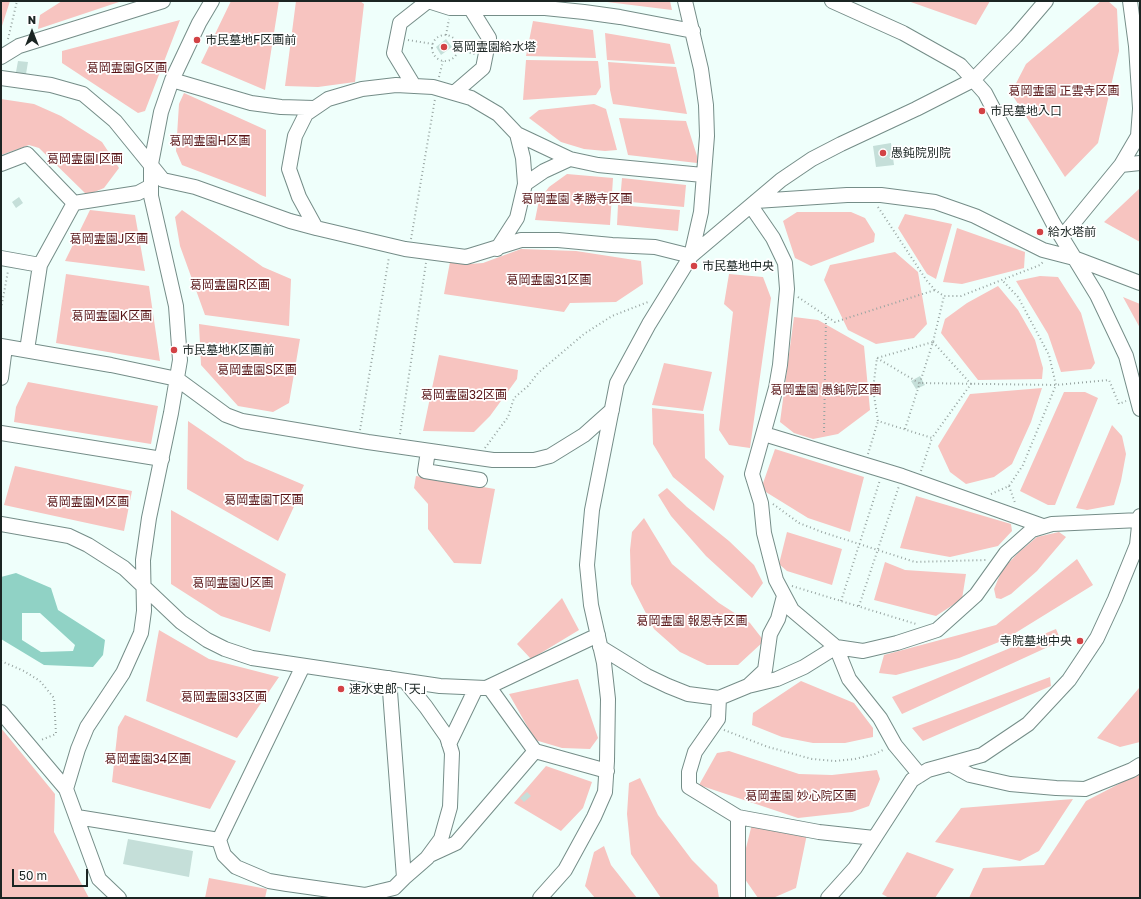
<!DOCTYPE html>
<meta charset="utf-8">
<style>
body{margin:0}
#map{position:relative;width:1141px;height:899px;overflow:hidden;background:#effffb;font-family:"Golos Text",sans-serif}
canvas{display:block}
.frame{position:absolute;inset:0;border:2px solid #1b2523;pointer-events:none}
.north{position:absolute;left:12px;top:12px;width:40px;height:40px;-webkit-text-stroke:3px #fff;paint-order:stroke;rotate:0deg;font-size:11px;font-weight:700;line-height:16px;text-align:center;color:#1b2523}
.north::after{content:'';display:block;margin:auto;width:14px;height:18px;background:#1b2523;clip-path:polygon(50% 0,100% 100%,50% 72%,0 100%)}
.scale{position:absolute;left:12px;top:869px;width:76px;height:18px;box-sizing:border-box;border:2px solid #1b2523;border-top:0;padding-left:5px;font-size:12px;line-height:14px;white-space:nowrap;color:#1b2523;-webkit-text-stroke:3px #fff;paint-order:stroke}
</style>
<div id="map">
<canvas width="1141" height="899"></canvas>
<div class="frame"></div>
<div class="north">N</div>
<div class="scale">50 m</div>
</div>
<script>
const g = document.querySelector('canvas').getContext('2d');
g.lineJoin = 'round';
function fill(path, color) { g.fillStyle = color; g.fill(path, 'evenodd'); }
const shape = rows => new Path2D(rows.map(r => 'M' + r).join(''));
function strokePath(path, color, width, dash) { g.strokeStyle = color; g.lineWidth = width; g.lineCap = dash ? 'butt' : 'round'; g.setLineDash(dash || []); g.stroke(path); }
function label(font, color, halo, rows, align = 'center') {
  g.font = font + ' "Golos Text","Noto Sans JP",sans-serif'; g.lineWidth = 3.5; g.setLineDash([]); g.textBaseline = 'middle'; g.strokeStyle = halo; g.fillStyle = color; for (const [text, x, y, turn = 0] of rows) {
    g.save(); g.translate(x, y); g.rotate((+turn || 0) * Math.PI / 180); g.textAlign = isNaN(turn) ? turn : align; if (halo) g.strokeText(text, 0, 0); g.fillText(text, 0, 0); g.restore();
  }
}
fill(shape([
 [1,1,10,1,1,29],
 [62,1,122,1,38,29,40,15],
 [231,1,279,1,265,90,201,63],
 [296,1,360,1,364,4,355,82,318,87,285,86],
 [599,1,670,1,672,10],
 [908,1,990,1,976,25],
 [1101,1,1108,1,1117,9,1119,51,1098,143,1065,177,1011,93,1026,64],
 [180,20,145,111,138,113,62,63,62,51],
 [533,21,593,30,596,58,526,56],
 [605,33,670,44,675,64,607,60],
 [526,60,598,61,601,87,596,95,523,100],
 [608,62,676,67,687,114,613,104,610,90],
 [184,93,266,130,266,197,182,165,176,151,179,104],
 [1,99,34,104,61,116,102,142,119,168,104,188,87,195,39,148,29,145,1,155],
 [594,104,606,109,617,150,605,151,584,149,561,142,529,118,539,110],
 [619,118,686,121,697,156,697,163,628,155],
 [567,174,613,178,610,225,535,220,539,200,549,187],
 [622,178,686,185,684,207,620,201],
 [1140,188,1140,242,1104,222],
 [618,205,680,210,678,231,617,225],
 [90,210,135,215,145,271,65,261],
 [182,210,263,267,291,279,289,326,205,315,180,246,175,217],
 [797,212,851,212,865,218,875,234,874,242,811,266,795,258,783,221],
 [905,214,952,224,936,279,927,274,898,228],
 [957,228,1025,252,1024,268,962,284,943,282],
 [521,249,576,251,641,261,643,284,616,302,570,303,564,312,444,294,450,262,470,264,483,263],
 [895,252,918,272,927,324,914,338,876,344,848,330,824,280,830,265],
 [66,274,149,286,160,361,56,343],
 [729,274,763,277,771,298,750,448,729,445,719,430,733,312,724,304],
 [1040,276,1058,277,1081,313,1095,363,1091,369,1061,372,1048,334,1016,281],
 [998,286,1018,310,1035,340,1043,368,1042,379,978,380,941,333,945,319,967,303],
 [1123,297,1140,304,1140,328],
 [794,317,818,320,864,346,870,410,838,434,813,439,794,433,780,422],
 [199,324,300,339,289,403,273,412,238,406,201,365],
 [439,355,518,370,517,379,490,416,474,432,423,431],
 [664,363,712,372,703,411,652,405],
 [28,382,158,406,151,444,14,422,16,407],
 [1042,388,1031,422,1012,464,994,477,966,484,950,472,938,446,970,394],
 [1064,392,1085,392,1098,398,1055,505,1048,505,1020,491],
 [652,408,704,414,705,458,724,476,714,511,673,477,653,444],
 [188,421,245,460,304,485,278,541,187,489],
 [1112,425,1122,436,1126,454,1121,481,1114,505,1087,510,1076,508],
 [775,449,864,477,850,532,808,518,761,489],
 [15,466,132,491,124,531,4,505],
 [416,476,495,489,481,564,454,563,428,529,428,504,414,488],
 [667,488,687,507,729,541,754,565,763,583,752,598,706,556,671,516,658,495],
 [916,496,1011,524,1012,531,998,546,950,557,900,548],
 [171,510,286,574,270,632,221,616,171,584],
 [644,518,672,564,719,603,750,623,764,641,738,665,707,665,680,652,654,629,631,584,630,550,632,532],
 [787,532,842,549,832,585,787,571,779,564],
 [1059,532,1066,537,1037,571,1011,594,1001,599,996,598,994,589,1002,570,1018,553,1037,537],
 [1077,559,1093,585,1004,640,959,658,896,675,879,673,884,655,996,625],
 [885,562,905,570,966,574,962,599,936,616,874,600],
 [562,598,579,630,531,659,517,644],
 [1056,629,1061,641,902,714,892,697],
 [159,630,209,659,279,677,237,738,146,701],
 [1050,677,1051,686,923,741,912,728],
 [578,679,598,738,590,749,562,748,535,740,509,694],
 [801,681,854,703,873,728,873,737,845,743,813,743,782,737,752,725,753,713],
 [1139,688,1140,742,1120,747,1097,738],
 [125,715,236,761,210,809,112,782,118,727],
 [1,728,55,794,54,832,89,898,1,898],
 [729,751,799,774,832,775,877,770,880,779,869,806,852,812,798,818,699,785,717,753],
 [546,766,592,782,583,808,561,831,514,803],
 [1140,773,1140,898,969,898,983,868,1044,865,1086,801],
 [640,778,658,815,692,860,717,885,719,898,661,898,631,854,627,814,629,783],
 [1073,799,1039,851,1020,861,935,842,961,808],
 [752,824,807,834,796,888,773,898,758,898,740,872],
 [604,846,611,865,637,898,595,898,585,886,594,852],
 [907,852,954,869,935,898,889,898,882,894],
 [209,878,267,889,265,898,205,898]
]), '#f7c4c0');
fill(shape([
 [16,573,51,588,58,610,105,640,103,655,93,667,44,665,1,639,1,577],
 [22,613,40,613,75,645,73,651,41,652,22,640]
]), '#90d2c5');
fill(shape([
 [446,39,452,47,441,55,436,47],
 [18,61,28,62,26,74,16,72],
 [891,143,894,165,876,167,873,146],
 [19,197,23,203,16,208,12,202],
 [920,376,925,385,916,389,911,381],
 [527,792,531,796,524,802,520,798],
 [128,839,193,851,189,877,123,864]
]), '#c5dfd9');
const minor = shape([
 [832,1,903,33,960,65,985,93,1053,223,1097,295,1126,356,1140,409],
 [1130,1,1136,46,1140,108],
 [1,57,19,46,163,1],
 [1,78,51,85,83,94,115,121,163,180,195,187,290,221,316,228,405,249,466,257,521,240,558,240,612,245,655,247,691,256,701,212,707,136,706,105,701,69,685,1],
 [172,80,251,103,281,107,314,108],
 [414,86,394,53,400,23,428,1,450,8,545,8,584,12,620,17,693,31],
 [454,93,483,68,489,38,471,9],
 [517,134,570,159,598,165,703,175],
 [1,164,27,154,74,203,138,193,151,186],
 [1121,165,1140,163],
 [525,184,544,171,570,159],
 [756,201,847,195,881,195,935,202,975,216,1043,250,1074,258,1140,283],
 [751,206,773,238,785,263,787,289,780,365,776,388,752,474,761,503,764,533,776,580,792,610,836,647,863,651,897,643,937,630,976,595,1006,553,1032,530,1052,524,1140,520],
 [316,228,299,197,289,169,295,136,306,114,328,99,362,89,396,85,433,87,471,98,498,114,517,134,523,158,525,184,517,218,497,249],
 [1062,237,1121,165,1138,136,1140,109],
 [1,258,40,265,74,203],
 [1,346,111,365,177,379,226,415,242,421,368,442,493,460,534,460,550,456,584,435,612,410],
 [27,350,40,265],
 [1,378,5,347],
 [1,433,162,459],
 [764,434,902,476,1043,526],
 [428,451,425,471,480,480],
 [1,524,69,536,88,545,124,568,181,622,207,640,225,649,252,658,440,686,486,688,598,635],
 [600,647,647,676,668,686,688,694,719,698,748,686,777,679,804,667,836,647,849,679,880,718,895,745,920,775],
 [303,666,219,840,224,855,236,867,269,881,287,884,365,895,394,888,404,878,389,678],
 [749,685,765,670,770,634,778,619,784,596],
 [489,687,535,751,607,771],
 [719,698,718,719,695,752,689,772,689,787,738,817,819,832,874,838],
 [1,712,66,789,99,879,119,898],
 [449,744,476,688],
 [950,764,970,775,1010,784,1056,788,1085,789,1132,770,1140,765],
 [66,789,78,749,87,727,123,673,141,633,144,611,143,560,149,518,171,413,180,360,176,306,151,196,151,164,161,112,172,80,199,23,212,1],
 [77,817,219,840],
 [430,855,456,843,535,751],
 [404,878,427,858,441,839,450,807,452,753,447,737,426,707,405,681],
 [540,898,565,870,594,817,605,792,607,761,608,699,604,663,591,605,587,565,592,510,617,383,649,324,691,256,781,180,812,159,841,144,916,109,973,80,1016,36,1046,1],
 [738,898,738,817],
 [828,898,855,868,912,780,928,770,982,755,1028,724,1069,680,1097,638,1115,599,1137,545,1140,516]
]);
strokePath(minor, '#758d88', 16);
strokePath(shape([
 [446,35,449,19],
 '432 48a13 13 0 1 1 26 0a13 13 0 1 1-26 0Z',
 [8,39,17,1],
 [408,40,433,44],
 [458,50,475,54],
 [439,77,443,61],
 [878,207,927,281,935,290,944,296,961,296,1040,265,1043,262],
 [411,239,435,99],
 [798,297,835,322,935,290],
 [1,309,8,271],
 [933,342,971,384,932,438,878,421,873,389,877,358,933,342],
 [877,358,919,383,1056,385,1109,380,1119,404,1126,401],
 [787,388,873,389],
 [905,429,933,342,944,296],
 [360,430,389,257],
 [824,432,826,316],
 [400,434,426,263],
 [485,448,508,417,514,398,528,386,538,373,584,334,612,316,648,302],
 [868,454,878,421],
 [921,471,932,438],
 [1009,486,1015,503],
 [991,494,1009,486,1023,465,1056,385,1049,355,1018,297,1003,281],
 [773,504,799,523,822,532,915,562,986,560],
 [792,586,916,624],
 [841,601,880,480],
 [859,606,899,486],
 [1,661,24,671,40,681,54,698,56,734,41,740],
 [724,730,768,747,812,759,835,761,855,759,875,754,885,749]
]), '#98a5a2', 2, [1, 3]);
strokePath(minor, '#fff', 14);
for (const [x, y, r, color] of [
 [197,40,4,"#d24245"],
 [444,47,4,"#d24245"],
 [982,111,4,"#d24245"],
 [883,153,4,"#d24245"],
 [1040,232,4,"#d24245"],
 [694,266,4,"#d24245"],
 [174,350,4,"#d24245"],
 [1080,641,4,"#d24245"],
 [341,689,4,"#d24245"]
]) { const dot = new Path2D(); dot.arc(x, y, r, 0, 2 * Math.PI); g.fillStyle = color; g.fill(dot); strokePath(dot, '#fff', 1.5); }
label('12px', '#1b2523', '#fff', [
 ["市民墓地F区画前",205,40],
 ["葛岡霊園給水塔",452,47],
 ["市民墓地入口",990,111],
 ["愚鈍院別院",891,153],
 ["給水塔前",1048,232],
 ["市民墓地中央",702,266],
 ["市民墓地K区画前",182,350],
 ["寺院墓地中央",1072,641,"right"],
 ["速水史郎「天」",349,689]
], 'left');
label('12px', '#571315', '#fff', [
 ["葛岡霊園G区画",127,68],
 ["葛岡霊園 正雲寺区画",1064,91],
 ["葛岡霊園H区画",210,141],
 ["葛岡霊園I区画",85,159],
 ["葛岡霊園 孝勝寺区画",577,199],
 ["葛岡霊園J区画",109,239],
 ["葛岡霊園31区画",549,280],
 ["葛岡霊園R区画",230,285],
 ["葛岡霊園K区画",112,316],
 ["葛岡霊園S区画",257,370],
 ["葛岡霊園 愚鈍院区画",826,390],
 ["葛岡霊園32区画",464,395],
 ["葛岡霊園T区画",264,500],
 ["葛岡霊園M区画",88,502],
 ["葛岡霊園U区画",233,583],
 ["葛岡霊園 報恩寺区画",692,621],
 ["葛岡霊園33区画",224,697],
 ["葛岡霊園34区画",148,759],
 ["葛岡霊園 妙心院区画",801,796]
]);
</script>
